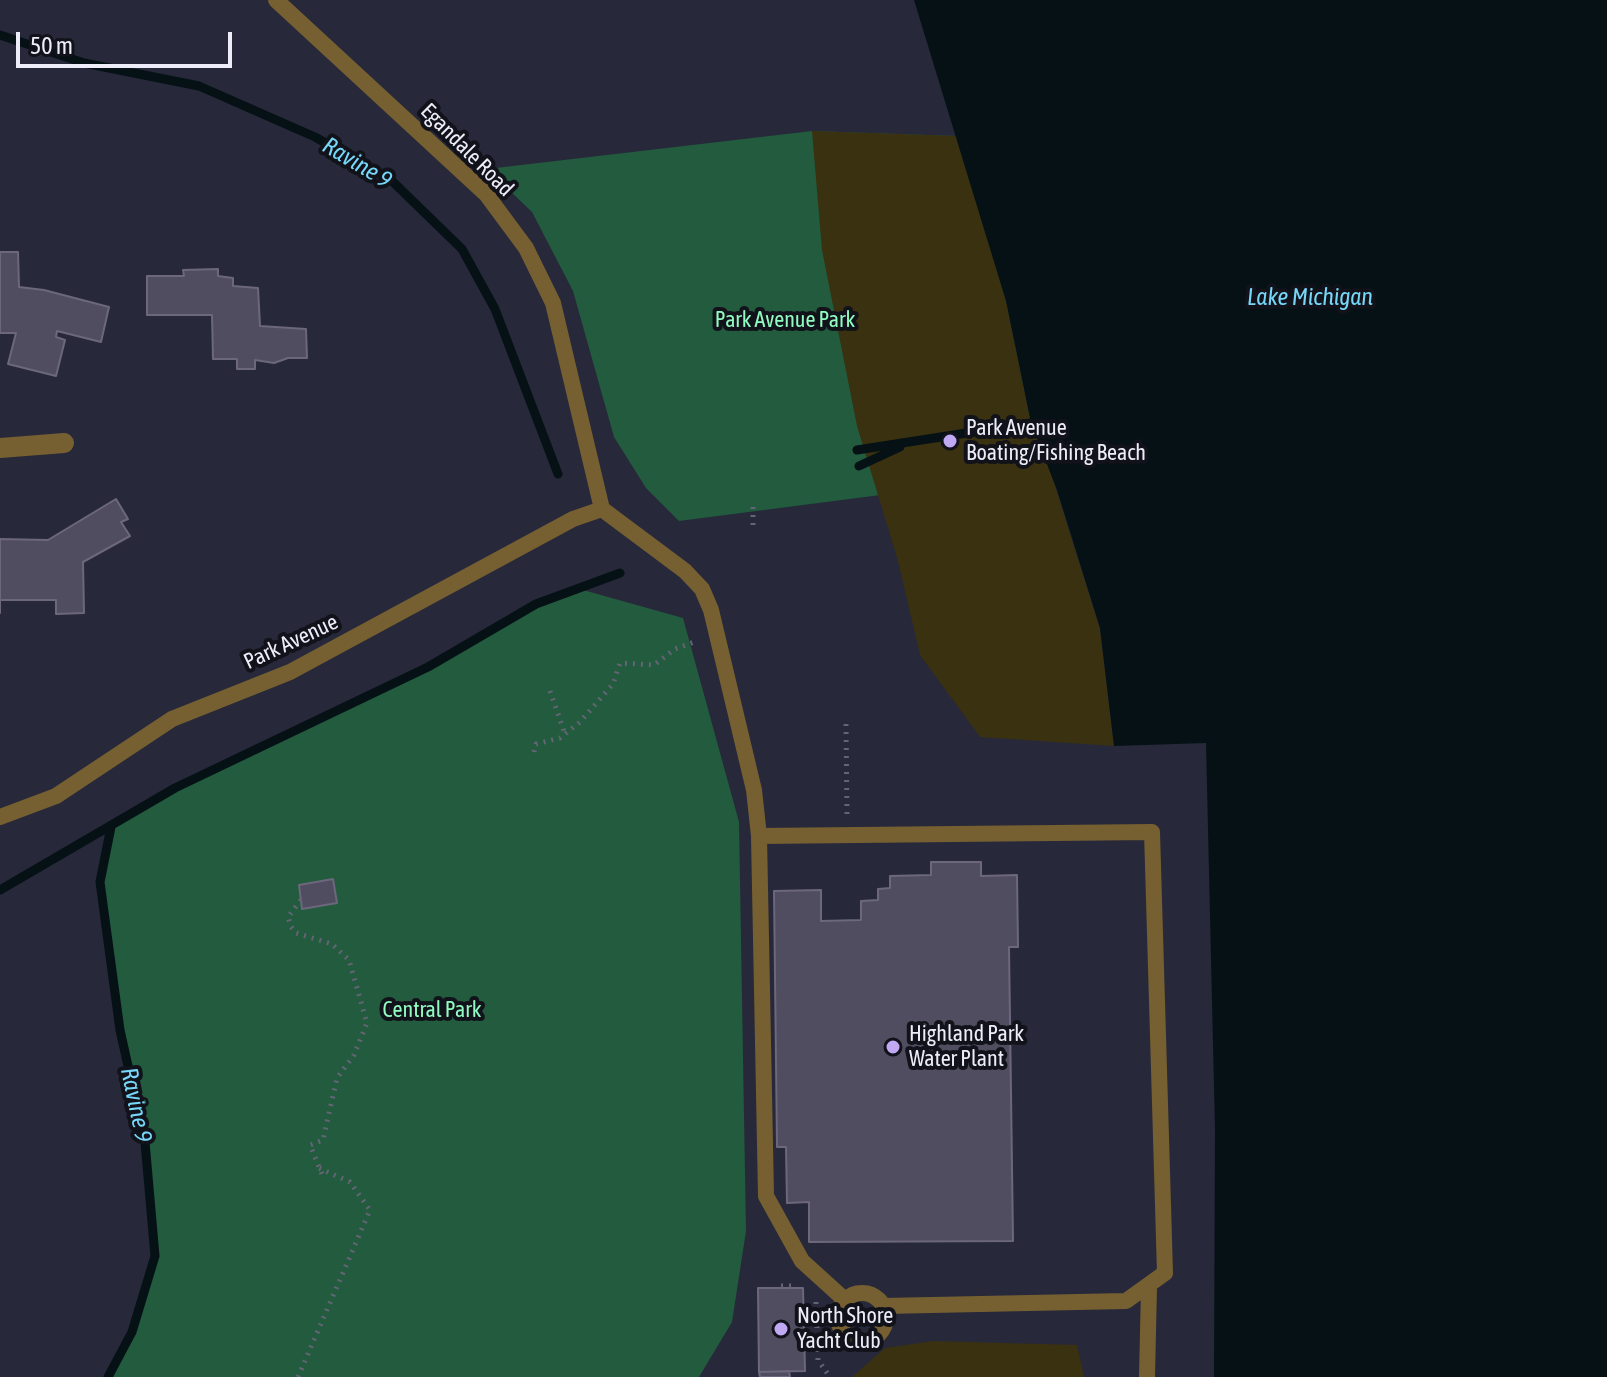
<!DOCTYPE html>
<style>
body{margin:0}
#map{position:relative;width:1607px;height:1377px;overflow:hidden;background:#27283a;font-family:"Asap Condensed",sans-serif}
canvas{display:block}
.scale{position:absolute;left:16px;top:32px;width:216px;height:36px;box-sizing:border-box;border:4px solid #ecedf9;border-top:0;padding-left:10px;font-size:24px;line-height:28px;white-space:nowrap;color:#ecedf9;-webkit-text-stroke:6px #11121a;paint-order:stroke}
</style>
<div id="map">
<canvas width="1607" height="1377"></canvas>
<div class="scale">50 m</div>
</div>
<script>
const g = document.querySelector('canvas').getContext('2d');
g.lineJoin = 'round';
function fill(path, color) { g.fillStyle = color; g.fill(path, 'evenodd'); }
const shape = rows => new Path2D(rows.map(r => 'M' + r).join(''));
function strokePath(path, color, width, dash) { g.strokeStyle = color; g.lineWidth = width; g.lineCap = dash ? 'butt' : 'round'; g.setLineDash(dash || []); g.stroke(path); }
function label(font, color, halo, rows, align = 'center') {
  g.font = font + ' "Asap Condensed",sans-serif'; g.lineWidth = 8; g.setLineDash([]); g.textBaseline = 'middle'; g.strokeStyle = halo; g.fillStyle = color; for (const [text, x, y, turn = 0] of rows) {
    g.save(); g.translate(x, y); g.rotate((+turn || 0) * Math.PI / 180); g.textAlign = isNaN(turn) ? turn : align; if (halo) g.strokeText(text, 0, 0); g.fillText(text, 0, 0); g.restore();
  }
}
fill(shape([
 [812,131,957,136,1006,301,1031,423,1051,473,679,521,646,488,614,437,573,291,532,212,487,169],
 [576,588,683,618,739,822,746,1231,732,1322,699,1377,108,1377,132,1332,155,1256,145,1142,120,1030,100,882,111,827,175,788,312,725,428,667,536,604]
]), '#225b3e');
fill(shape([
 [812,131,957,136,1006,301,1031,423,1051,473,1100,629,1114,746,980,737,920,655,898,561,857,426,822,250],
 [933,1341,1077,1345,1084,1377,852,1377,885,1348]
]), '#393110');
fill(shape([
 [914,0,1607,0,1607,1377,1214,1377,1215,1129,1206,743,1114,746,1100,628,1057,490,1031,423,1006,301]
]), '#051115');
fill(shape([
 [1210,1287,1214,1287,1214,1377,1210,1377]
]), '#27283a');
strokePath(shape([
 [0,35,84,63,199,86,315,137,390,179,462,249,495,309,558,474],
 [857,450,1031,423],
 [859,466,900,447],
 [0,890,175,788,428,667,536,604,620,573],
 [108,1377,132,1332,155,1256,145,1142,120,1030,100,882,111,827]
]), '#051115', 9);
const building = shape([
 [0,252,18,252,19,287,44,290,109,307,101,342,57,331,56,337,65,340,56,376,8,364,16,333,0,333,0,252],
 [218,269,218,276,233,278,233,286,258,288,260,326,306,329,307,358,288,358,274,363,255,360,255,369,237,369,237,359,213,359,212,315,147,315,147,276,184,276,183,270,218,269],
 [116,499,128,519,121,522,130,536,83,562,84,613,56,614,56,600,0,600,0,613,0,539,48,540,116,499],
 [931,862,981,862,981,876,1017,875,1018,947,1009,947,1013,1241,809,1242,809,1202,787,1203,786,1147,777,1147,774,891,821,890,821,921,861,920,861,901,878,900,878,889,890,888,890,876,931,875,931,862],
 [333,879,337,903,302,909,299,885,333,879],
 [758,1288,803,1288,805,1371,759,1372,758,1288],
 [789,1371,790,1377,760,1377,759,1372,789,1371]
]);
fill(building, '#514d60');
strokePath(building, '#6c677c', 2);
strokePath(shape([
 [753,507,753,531],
 [550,691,565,734],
 [846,724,847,815],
 [534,752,536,744,560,738,580,722,613,684,620,663,654,665,675,649,697,641],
 [301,900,288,917,291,927,296,933,332,944,349,960,367,1023,354,1055,337,1078,323,1140,310,1145,322,1174],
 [781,1286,795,1286],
 [816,1302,818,1360,830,1377],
 [298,1377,370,1210,350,1182,319,1168]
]), '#636474', 5, [2, 6]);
strokePath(shape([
 [276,0,486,194,526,248,553,303,602,509],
 [602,509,685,571,702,589,711,610,754,790,759,836,766,1196,802,1261,845,1300],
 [0,817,56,796,172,719,290,672,573,519,602,509],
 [759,836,1152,832,1165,1273,1126,1301,883,1306],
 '838 1317a24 24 0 1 1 48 0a24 24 0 1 1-48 0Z',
 [1147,1377,1149,1287]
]), '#766031', 16);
strokePath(shape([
 [0,448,64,443]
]), '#766031', 20);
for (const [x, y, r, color] of [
 [950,441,8,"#c1a8f3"],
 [893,1047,8,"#c1a8f3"],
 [781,1329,8,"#c1a8f3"]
]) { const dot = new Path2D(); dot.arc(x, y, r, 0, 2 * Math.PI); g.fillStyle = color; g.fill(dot); strokePath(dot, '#11121a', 3); }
label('22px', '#ecedf9', '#11121a', [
 ["Egandale Road",467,150,45],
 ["Park Avenue",291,642,-25]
]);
label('22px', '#91fbc1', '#11121a', [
 ["Park Avenue Park",785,320],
 ["Central Park",432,1010]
]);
label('22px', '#ecedf9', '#11121a', [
 ["Park Avenue",966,428],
 ["Boating/Fishing Beach",966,453],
 ["Highland Park",909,1034],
 ["Water Plant",909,1059],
 ["North Shore",797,1316],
 ["Yacht Club",797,1341]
], 'left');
label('italic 24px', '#76d7f8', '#11121a', [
 ["Ravine 9",357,163,31],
 ["Lake Michigan",1310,297],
 ["Ravine 9",136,1105,78]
]);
</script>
